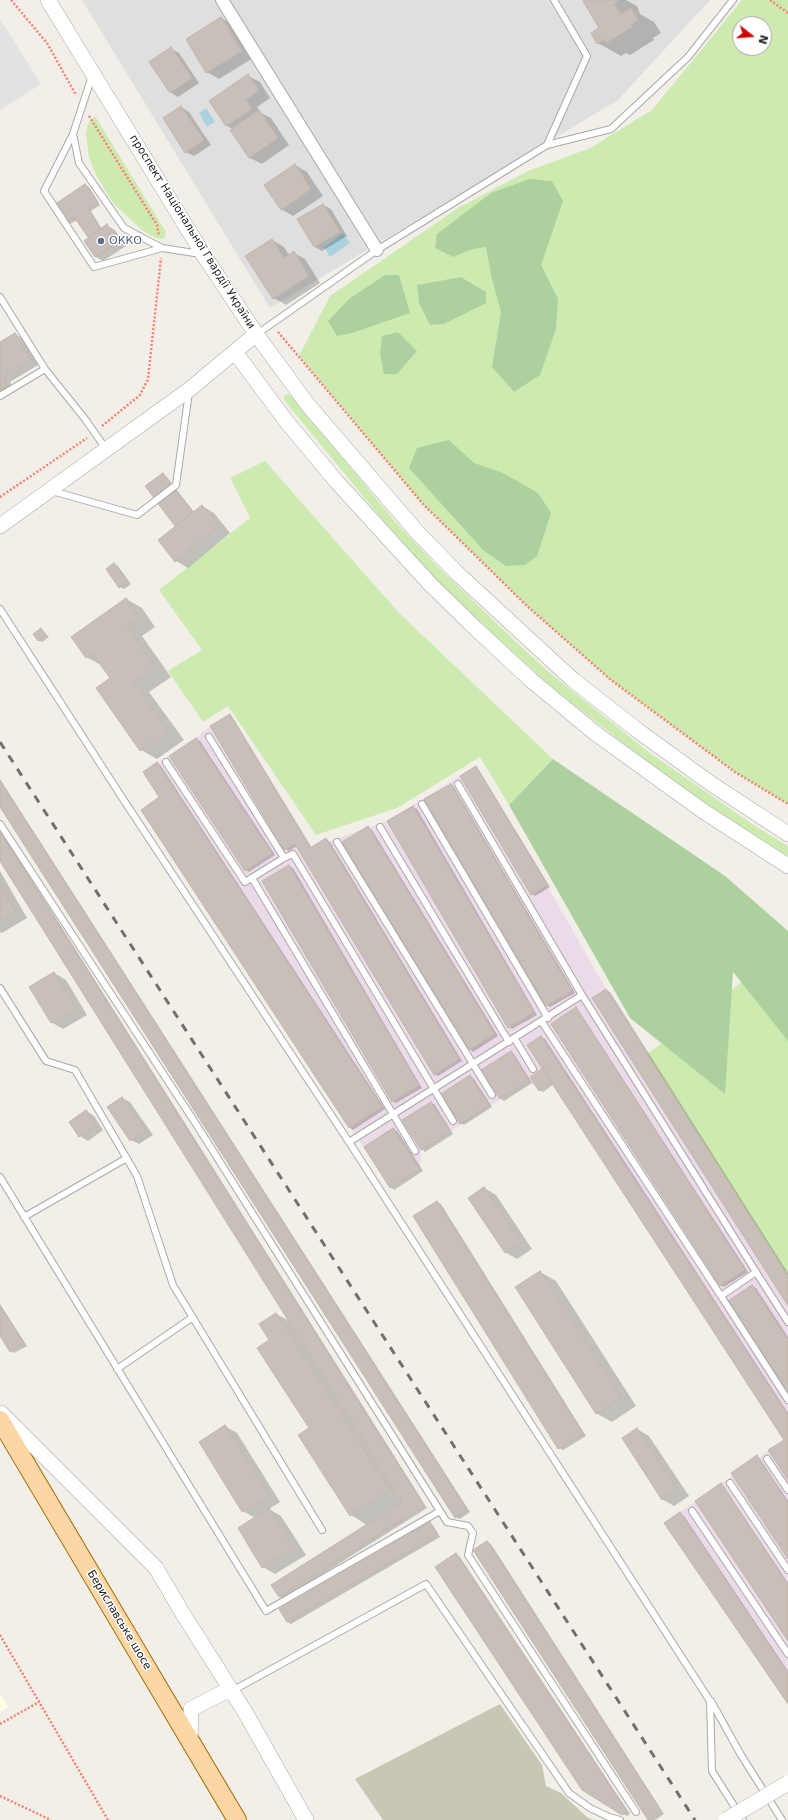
<!DOCTYPE html>
<meta charset="utf-8">
<style>
body{margin:0}
#map{position:relative;width:788px;height:1820px;overflow:hidden;background:#f2efe9;font-family:"DejaVu Sans",sans-serif}
canvas{display:block}
.north{position:absolute;left:732px;top:16px;width:40px;height:40px;box-sizing:border-box;background:#fff;border:1px solid #a7a7a7;border-radius:50%;rotate:107deg;font-size:11px;font-weight:700;line-height:16px;text-align:center;color:#222}
.north::after{content:'';display:block;margin:auto;width:14px;height:18px;background:#d40000;clip-path:polygon(50% 0,100% 100%,50% 72%,0 100%)}
</style>
<div id="map">
<canvas width="788" height="1820"></canvas>
<div class="north">N</div>
</div>
<script>
const g = document.querySelector('canvas').getContext('2d');
g.lineJoin = 'round';
function fill(path, color) { g.fillStyle = color; g.fill(path, 'evenodd'); }
const shape = rows => new Path2D(rows.map(r => 'M' + r).join(''));
function strokePath(path, color, width, dash) { g.strokeStyle = color; g.lineWidth = width; g.lineCap = dash ? 'butt' : 'round'; g.setLineDash(dash || []); g.stroke(path); }
function label(font, color, halo, rows, align = 'center') {
  g.font = font + ' "DejaVu Sans",sans-serif'; g.lineWidth = 3; g.setLineDash([]); g.textBaseline = 'middle'; g.strokeStyle = halo; g.fillStyle = color; for (const [text, x, y, turn = 0] of rows) {
    g.save(); g.translate(x, y); g.rotate((+turn || 0) * Math.PI / 180); g.textAlign = isNaN(turn) ? turn : align; if (halo) g.strokeText(text, 0, 0); g.fillText(text, 0, 0); g.restore();
  }
}
fill(shape([
 [82,0,710,0,618,100,270,308]
]), '#e0dfdf');
fill(shape([
 [230,714,310,848,387,821,476,766,547,885,606,989,788,1276,788,1704,664,1523,784,1440,551,1082,539,1091,529,1081,421,1150,420,1169,390,1188,141,810,159,797,143,772,169,756,196,738,210,726]
]), '#ebdbe8');
fill(shape([
 [0,1694,8,1707,0,1712]
]), '#ffffe5');
fill(shape([
 [500,1704,542,1765,546,1786,561,1793,587,1817,593,1820,383,1820,355,1779]
]), '#c7c7b4');
fill(shape([
 [742,0,788,0,788,804,735,772,611,680,527,606,423,504,299,356,330,296,458,208,528,171,590,148,652,110],
 [740,24,764,24,764,48,740,48],
 [95,116,166,232,164,239,156,238,142,230,113,203,96,175,89,158,86,134,88,123],
 [287,394,291,395,392,518,436,565,514,640,550,673,650,753,755,826,788,846,788,858,705,803,646,761,554,689,490,632,429,574,386,524,284,400,284,396],
 [265,461,400,614,553,759,509,805,480,757,397,808,316,835,228,706,203,722,168,671,202,650,159,590,250,518,230,478],
 [788,947,788,1276,647,1054]
]), '#cdebb0');
fill(shape([
 [529,179,552,181,563,201,541,265,558,299,556,329,540,375,514,392,492,367,501,312,491,275,486,247,473,249,453,257,435,248,437,234,491,193],
 [385,275,399,275,410,313,352,333,337,336,328,321,349,299],
 [461,277,486,292,486,303,444,324,430,325,419,303,417,285],
 [398,332,417,351,397,374,384,374,380,354,382,336],
 [449,440,474,463,503,473,538,493,551,513,537,556,525,565,506,566,484,551,409,468,417,448],
 [553,759,725,876,788,931,788,1041,733,972,725,1094,630,1018,509,805]
]), '#add19e');
fill(shape([
 [0,19,41,84,0,110]
]), '#e2e2e2');
fill(shape([
 [206,108,215,122,207,127,199,113],
 [343,233,350,243,330,257,324,247]
]), '#aad3df');
fill(shape([
 [587,0,626,0,637,6,640,14,654,22,661,33,653,38,654,40,630,55,626,53,621,56,598,43,600,28],
 [221,18,233,25,253,58,219,79,207,72],
 [171,49,179,53,199,83,178,97,170,92],
 [248,76,260,82,270,98,257,107,261,113,271,118,289,145,262,164,250,158,233,129,227,126,210,101],
 [181,107,189,112,211,145,194,156,186,152],
 [295,165,307,172,323,196,293,216,281,209],
 [85,185,89,187,100,205,91,211,102,229,107,226,115,230,126,246,103,261,96,257,85,241,90,237,77,220,70,224,66,222],
 [323,205,331,209,347,236,322,251,315,247,298,219],
 [272,240,284,247,289,255,294,253,305,259,320,283,286,305,274,298,247,256],
 [15,334,23,339,38,365,10,382,15,391,0,400,0,343],
 [163,474,166,476,194,512,202,506,214,513,230,533,188,568,176,561,177,526],
 [114,564,118,566,131,584,124,589,120,587,107,569],
 [126,599,142,608,155,627,142,636,171,677,149,692,184,740,157,759,141,750,111,679,103,666,86,657],
 [41,629,49,637,42,642,38,640],
 [230,715,233,718,312,848,326,840,330,842,462,1061,438,1076,435,1074,297,846,289,851,285,849],
 [196,739,200,741,275,855,249,872,246,870],
 [157,763,161,766,385,1109,353,1130,350,1128,142,810,161,797],
 [476,768,479,770,550,887,535,896,532,894],
 [0,779,470,1512,460,1519,456,1517,0,805],
 [451,785,454,787,575,993,550,1007,547,1005],
 [413,807,417,809,537,1015,512,1029,509,1027],
 [368,828,372,830,498,1036,473,1052,470,1049],
 [0,829,427,1508,283,1599,280,1597,272,1585,367,1525,351,1515,270,1341,276,1314,291,1322,0,860],
 [289,866,293,868,422,1088,396,1103,393,1101],
 [0,871,27,918,2,933,0,932],
 [54,973,66,980,87,1015,63,1029,51,1022],
 [606,990,610,992,788,1273,788,1304],
 [576,1009,579,1011,748,1272,724,1287,720,1285],
 [541,1037,545,1039,788,1413,788,1478,786,1440,554,1084,543,1092,539,1090,544,1069],
 [511,1052,514,1054,532,1083,504,1101,501,1099,482,1070],
 [470,1076,474,1079,492,1107,464,1125,461,1123],
 [122,1098,130,1102,153,1135,139,1144,131,1140],
 [432,1103,435,1105,453,1134,425,1152,422,1149,404,1121],
 [86,1111,94,1116,103,1130,88,1141,80,1136],
 [393,1129,397,1131,423,1171,394,1190,391,1187],
 [484,1188,496,1195,532,1249,517,1259,505,1252],
 [437,1202,441,1204,586,1436,563,1450,559,1448],
 [540,1272,556,1281,636,1406,612,1422,596,1413],
 [752,1286,756,1288,788,1337,788,1391],
 [0,1304,27,1346,14,1353,11,1351,0,1334],
 [225,1426,237,1433,280,1502,269,1509,281,1516,306,1555,275,1574,263,1567,255,1518,243,1511],
 [637,1429,649,1436,689,1496,674,1506,662,1499],
 [757,1457,760,1459,788,1501,788,1557],
 [721,1485,724,1487,788,1583,788,1639],
 [680,1514,684,1516,788,1671,788,1702],
 [430,1523,433,1525,440,1537,291,1624,287,1622],
 [487,1542,491,1544,664,1814,655,1820,648,1820],
 [457,1555,460,1557,630,1814,627,1816,583,1790]
]), '#0003');
const building = shape([
 [585,0,619,0,614,4,621,14,631,8,638,20,631,25,632,27,606,43,604,39,597,44,591,33,599,28,583,1,585,0],
 [221,17,242,51,206,73,186,39,221,17],
 [171,47,192,78,170,93,149,62,171,47],
 [248,74,259,90,246,100,252,109,226,126,209,101,248,74],
 [181,106,204,140,185,153,163,118,181,106],
 [259,110,278,138,249,158,230,130,259,110],
 [295,164,311,189,281,210,264,185,295,164],
 [85,184,98,202,88,209,101,229,88,237,74,217,66,223,54,205,85,184],
 [323,204,340,232,314,247,297,219,323,204],
 [107,224,119,241,95,257,84,241,107,224],
 [272,239,284,258,294,251,309,276,273,299,245,256,272,239],
 [15,333,31,360,3,377,8,386,0,391,0,342,15,333],
 [163,473,193,512,175,526,145,486,163,473],
 [202,505,219,526,175,562,158,540,202,505],
 [114,563,128,582,119,588,106,569,114,563],
 [126,598,140,618,127,627,155,667,134,682,168,731,140,751,96,688,110,678,92,653,86,658,71,637,126,598],
 [41,628,46,635,38,641,33,634,41,628],
 [230,714,310,848,326,838,459,1059,434,1075,295,844,284,850,210,726,230,714],
 [196,738,272,853,245,871,169,756,196,738],
 [157,762,382,1107,349,1128,141,810,159,797,143,772,157,762],
 [476,766,547,885,531,895,460,776,476,766],
 [0,781,467,1510,455,1518,0,807,0,781],
 [451,784,572,991,546,1006,424,799,451,784],
 [413,806,534,1012,508,1028,387,821,413,806],
 [368,826,495,1034,469,1050,342,842,368,826],
 [0,832,424,1506,279,1597,271,1585,402,1502,0,861,0,832],
 [289,865,419,1085,392,1102,262,881,289,865],
 [0,884,16,911,0,920,0,884],
 [54,972,76,1008,51,1023,29,987,54,972],
 [606,989,788,1276,788,1306,592,998,606,989],
 [576,1007,745,1270,720,1286,551,1024,576,1007],
 [541,1036,788,1415,788,1480,768,1450,784,1440,527,1045,541,1036],
 [511,1051,529,1081,500,1099,481,1070,511,1051],
 [543,1068,551,1082,539,1091,530,1077,543,1068],
 [470,1075,489,1105,460,1124,441,1094,470,1075],
 [122,1097,146,1130,130,1141,107,1107,122,1097],
 [431,1102,451,1131,421,1150,402,1120,431,1102],
 [86,1110,96,1125,79,1137,69,1122,86,1110],
 [393,1128,420,1169,390,1188,364,1147,393,1128],
 [484,1187,521,1242,505,1253,468,1198,484,1187],
 [437,1201,583,1434,558,1449,413,1216,437,1201],
 [540,1271,621,1397,596,1414,515,1287,540,1271],
 [752,1285,788,1340,788,1392,728,1301,752,1285],
 [0,1306,24,1343,10,1352,0,1336,0,1306],
 [276,1313,390,1490,350,1516,298,1435,309,1428,257,1348,269,1340,259,1324,276,1313],
 [225,1425,269,1495,242,1512,199,1442,225,1425],
 [637,1428,677,1489,662,1500,622,1438,637,1428],
 [757,1455,788,1503,788,1559,731,1473,757,1455],
 [721,1483,788,1585,788,1641,695,1501,721,1483],
 [269,1508,294,1548,262,1568,238,1528,269,1508],
 [680,1512,788,1673,788,1704,664,1523,680,1512],
 [430,1522,437,1535,287,1622,279,1609,430,1522],
 [487,1541,661,1811,648,1820,473,1550,487,1541],
 [456,1553,627,1812,622,1815,582,1790,435,1567,456,1553]
]);
fill(building, '#c7bfb8');
strokePath(building, '#c4b6ab', 1);
const service = shape([
 [92,76,73,134,79,163,124,228,162,248,201,254],
 [73,134,44,191,94,267,162,248],
 [547,145,587,56,554,0],
 [0,297,45,369],
 [257,334,377,250,547,145,611,129,688,57,733,0],
 [0,396,45,369,85,419,106,449],
 [52,491,137,515,176,485,189,392],
 [0,609,123,799,349,1142,710,1701,712,1771,743,1820],
 [209,737,284,858,293,854,453,1121],
 [166,762,245,882,284,858],
 [458,784,582,995],
 [422,804,548,1018],
 [0,824,196,1124,440,1511,266,1611,0,1177],
 [380,827,509,1042],
 [337,842,492,1095],
 [252,878,415,1151],
 [0,988,46,1061,75,1070,137,1176,173,1285,322,1530],
 [515,1039,533,1069],
 [349,1142,582,995,756,1272,721,1296,542,1022],
 [24,1217,127,1158],
 [756,1272,788,1322],
 [721,1296,788,1400],
 [117,1369,193,1317],
 [767,1459,788,1490],
 [730,1483,788,1570],
 [440,1511,447,1522,468,1526,473,1533,468,1555,636,1812],
 [692,1511,788,1654],
 [232,1691,426,1584,569,1793,590,1808,609,1817,620,1820],
 [711,1701,741,1755,782,1820]
]);
const minor = shape([
 [222,0,377,250]
]);
const tertiary = shape([
 [48,0,203,254,256,334,308,405,417,532,457,573,572,679,637,730,710,783,788,834],
 [235,352,286,421,336,481,430,584,475,628,531,680,595,733,703,811,788,866],
 [0,526,190,389,256,334],
 [1,1413,156,1568,183,1614,245,1712,306,1820],
 [190,1740,191,1709,222,1693,232,1691]
]);
const primary = shape([
 [0,1420,237,1820]
]);
strokePath(service, '#a9a9a9', 8);
strokePath(minor, '#a9a9a9', 14);
strokePath(tertiary, '#a9a9a9', 16);
strokePath(primary, '#a06b00', 20);
strokePath(shape([
 [11,0,47,43,76,95],
 [770,0,788,13],
 [89,116,157,225,159,236],
 [278,332,423,504,527,606,611,680,735,772,788,804],
 [102,426,140,395,148,379,161,258],
 [0,497,87,438],
 [0,1635,108,1820],
 [0,1724,39,1702],
 [0,1796,51,1820]
]), '#fa8072', 2.5, [2, 2]);
strokePath(service, '#fff', 6);
strokePath(minor, '#fff', 12);
strokePath(tertiary, '#fff', 15);
strokePath(primary, '#fcd6a4', 18);
strokePath(shape([
 [0,742,695,1820]
]), '#707070', 3, [8, 8]);
const tertiaryBridge = shape([
 [726,1820,788,1783]
]);
strokePath(tertiaryBridge, '#a9a9a9', 16, []);
strokePath(tertiaryBridge, '#fff', 15);
for (const [x, y, r, color] of [
 [101,241,4,"#5c6f8a"]
]) { const dot = new Path2D(); dot.arc(x, y, r, 0, 2 * Math.PI); g.fillStyle = color; g.fill(dot); strokePath(dot, '#fff', 1.5); }
label('11px', '#222', '#fff', [
 ["проспект Національної Гвардії України",192,232,58],
 ["Бериславське шосе",119,1620,59]
]);
label('11px', '#4e5e75', '#fff', [
 ["ОККО",109,241]
], 'left');
</script>
